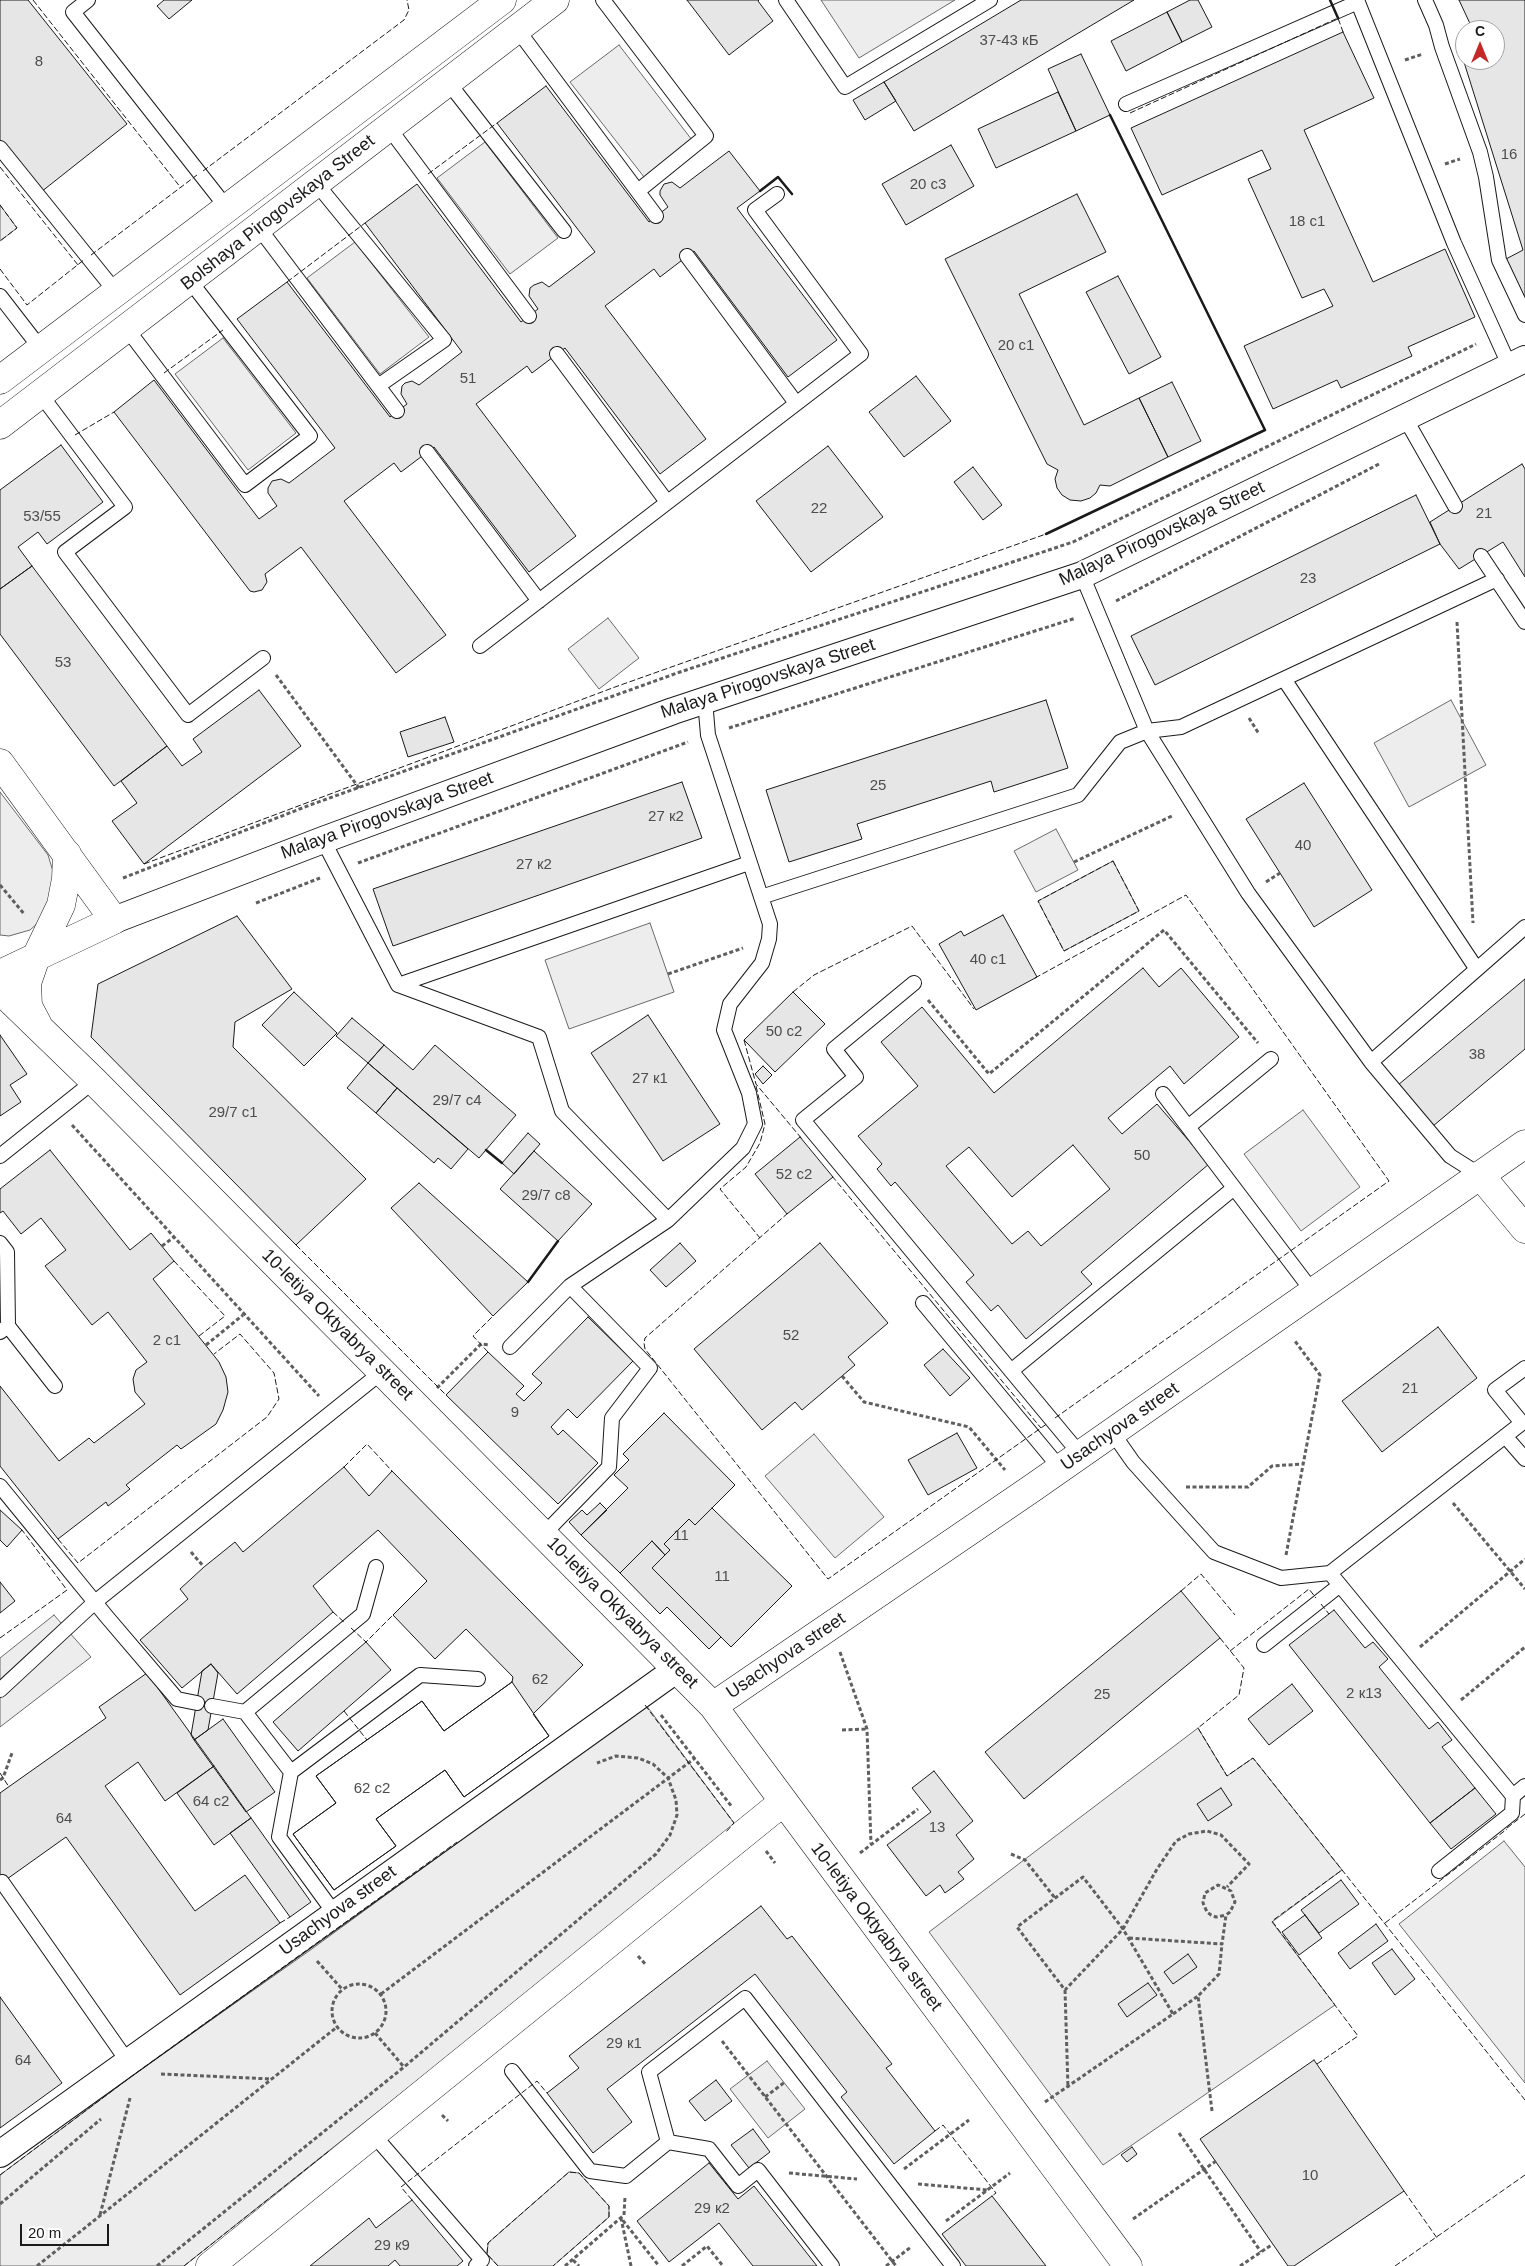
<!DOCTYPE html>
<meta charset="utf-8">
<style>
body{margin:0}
#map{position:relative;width:1525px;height:2266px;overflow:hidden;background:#fff;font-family:Arial,sans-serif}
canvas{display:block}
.north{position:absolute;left:1455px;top:20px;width:50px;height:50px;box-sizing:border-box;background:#fff;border:1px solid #a3a3a3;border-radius:50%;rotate:0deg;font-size:14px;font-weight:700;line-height:20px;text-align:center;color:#1a1a1a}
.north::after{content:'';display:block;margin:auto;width:18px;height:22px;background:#c62828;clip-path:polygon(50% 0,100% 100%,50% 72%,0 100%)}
.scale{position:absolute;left:20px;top:2224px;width:89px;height:22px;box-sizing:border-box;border:2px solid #1a1a1a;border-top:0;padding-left:6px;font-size:15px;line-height:18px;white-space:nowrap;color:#1a1a1a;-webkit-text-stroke:4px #fff;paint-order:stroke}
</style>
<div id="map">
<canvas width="1525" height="2266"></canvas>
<div class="north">С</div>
<div class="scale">20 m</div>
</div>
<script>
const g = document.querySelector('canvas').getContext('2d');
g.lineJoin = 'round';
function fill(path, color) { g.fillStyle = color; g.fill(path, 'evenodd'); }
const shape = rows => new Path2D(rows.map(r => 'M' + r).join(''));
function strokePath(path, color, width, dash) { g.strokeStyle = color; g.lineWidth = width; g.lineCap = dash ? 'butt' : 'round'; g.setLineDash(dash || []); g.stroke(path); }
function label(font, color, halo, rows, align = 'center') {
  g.font = font + ' Arial,sans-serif'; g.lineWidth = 4; g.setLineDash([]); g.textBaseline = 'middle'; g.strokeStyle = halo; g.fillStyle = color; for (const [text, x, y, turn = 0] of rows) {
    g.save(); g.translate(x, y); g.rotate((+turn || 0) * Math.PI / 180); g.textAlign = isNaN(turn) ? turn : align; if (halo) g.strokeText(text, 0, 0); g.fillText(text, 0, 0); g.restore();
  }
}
const built = shape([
 [821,0,955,0,859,58,821,0],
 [619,45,692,140,644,177,570,82,619,45],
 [485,142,558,238,510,274,437,178,485,142],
 [0,205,17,228,0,241,0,205],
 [355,242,429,337,380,374,307,278,355,242],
 [223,338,296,433,248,470,175,374,223,338],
 [608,618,639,658,599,689,568,649,608,618],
 [1451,700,1486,765,1409,807,1374,743,1451,700],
 [0,792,48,855,55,878,49,913,30,930,9,936,0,935,0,792],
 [1056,829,1078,870,1036,892,1014,851,1056,829],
 [1113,861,1139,911,1064,951,1038,901,1113,861],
 [650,923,674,992,569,1029,545,960,650,923],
 [1303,1110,1360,1187,1301,1231,1244,1154,1303,1110],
 [814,1434,884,1517,835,1558,765,1476,814,1434],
 [54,1615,91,1657,0,1727,0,1658,54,1615],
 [646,1705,734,1823,717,1842,184,2266,0,2266,0,2175,136,2073,309,1951,646,1705],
 [1198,1728,1227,1776,1253,1758,1342,1870,1272,1922,1335,2005,1103,2165,929,1932,1198,1728],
 [1504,1841,1525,1867,1525,2083,1399,1924,1504,1841],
 [767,2061,805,2109,768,2138,730,2089,767,2061],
 [569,2172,579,2173,609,2206,609,2217,553,2266,498,2266,487,2254,488,2243,569,2172]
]);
fill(built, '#ededed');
strokePath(built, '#6a6a6a', 1);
const building = shape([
 [0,0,28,0,127,124,41,192,0,141,0,0],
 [164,0,192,0,169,19,157,6,164,0],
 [687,0,759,0,758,1,773,21,729,55,687,0],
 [1021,0,1134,0,914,131,884,82,1021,0],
 [1190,0,1198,0,1212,27,1182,42,1167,12,1190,0],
 [1459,0,1525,0,1525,298,1506,259,1523,250,1458,43,1465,41,1465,60,1495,60,1495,30,1473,30,1459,0],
 [1167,12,1182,42,1126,71,1111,41,1167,12],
 [1343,32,1374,98,1304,130,1373,282,1445,249,1475,317,1408,347,1412,356,1341,388,1337,380,1273,409,1244,346,1333,306,1324,289,1302,298,1248,179,1271,169,1262,150,1162,195,1131,128,1343,32],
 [1081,54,1110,115,1076,131,1048,69,1081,54],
 [884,82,896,101,865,120,853,100,884,82],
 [546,86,649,222,668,207,660,195,660,191,664,184,672,182,680,188,729,151,760,191,737,208,837,340,788,377,694,251,660,277,654,269,605,306,706,439,660,474,565,348,532,373,527,366,476,404,576,536,529,572,434,447,401,472,394,463,344,501,446,635,396,673,301,547,265,574,267,582,262,590,254,592,250,591,114,412,154,380,259,519,277,506,268,493,268,488,272,481,281,479,289,483,335,448,237,319,287,282,390,417,407,404,401,394,402,386,405,383,412,381,419,385,462,352,365,223,417,184,521,322,538,309,529,296,530,288,534,285,542,282,549,287,595,252,497,123,546,86],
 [1058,92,1076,131,996,168,978,129,1058,92],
 [951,145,974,186,906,225,882,184,951,145],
 [1077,194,1106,252,1019,294,1084,425,1139,398,1168,457,1110,486,1100,485,1096,493,1090,498,1081,501,1070,500,1062,495,1057,488,1055,479,1058,470,1047,464,945,259,1077,194],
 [1118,276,1161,357,1129,374,1086,292,1118,276],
 [916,376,951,421,904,457,869,412,916,376],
 [1172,382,1201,441,1168,457,1139,398,1172,382],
 [61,445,103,502,47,544,38,532,18,547,32,566,0,589,0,490,61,445],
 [828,446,883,517,811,572,756,501,828,446],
 [1522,464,1525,469,1525,577,1503,542,1459,569,1440,544,1430,522,1522,464],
 [973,467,1002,505,983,520,954,482,973,467],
 [1416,495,1440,544,1155,685,1131,636,1416,495],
 [32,566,167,746,114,786,0,634,0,589,32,566],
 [259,690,301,746,144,864,112,821,137,803,121,781,167,746,182,766,202,752,193,739,259,690],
 [1046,700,1068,768,994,792,991,781,857,824,862,839,789,862,766,790,1046,700],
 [445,717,454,742,408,757,400,732,445,717],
 [682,782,702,838,393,946,373,889,682,782],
 [1304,783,1372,890,1314,927,1246,819,1304,783],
 [1003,915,1037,977,976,1010,939,944,961,931,964,936,1003,915],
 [237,916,292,989,235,1022,233,1047,366,1179,296,1245,91,1037,98,984,237,916],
 [1143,968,1159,987,1181,968,1239,1037,1184,1084,1170,1066,1108,1118,1122,1134,1157,1104,1209,1164,1081,1272,1092,1284,1026,1339,998,1305,991,1311,966,1282,974,1275,895,1182,891,1186,877,1169,882,1164,858,1136,918,1086,881,1042,922,1007,994,1093,1143,968],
 [1073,1145,1110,1189,1041,1246,1028,1231,1012,1244,946,1166,969,1147,1012,1197,1073,1145],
 [1525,979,1525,1049,1433,1126,1398,1085,1525,979],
 [294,992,337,1033,304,1066,262,1025,294,992],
 [793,992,825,1024,775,1072,744,1040,793,992],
 [648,1015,720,1124,663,1161,591,1053,648,1015],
 [352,1018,384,1045,368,1063,336,1036,352,1018],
 [0,1035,27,1074,10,1085,21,1102,0,1116,0,1035],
 [384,1045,413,1070,435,1045,516,1115,479,1158,368,1063,384,1045],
 [368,1063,397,1088,376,1113,347,1088,368,1063],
 [763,1066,772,1075,763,1084,755,1074,763,1066],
 [397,1088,468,1149,451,1169,438,1158,434,1163,376,1113,397,1088],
 [528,1133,540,1144,514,1174,502,1163,528,1133],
 [800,1137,833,1177,787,1214,755,1174,800,1137],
 [50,1150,130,1250,151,1233,174,1261,153,1279,219,1362,226,1377,228,1392,223,1410,216,1424,181,1449,177,1445,126,1485,130,1489,108,1506,106,1502,58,1539,0,1466,0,1386,59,1461,89,1438,94,1443,145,1404,135,1392,133,1379,136,1370,147,1362,108,1312,92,1325,45,1266,66,1250,41,1218,21,1234,3,1211,0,1213,0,1189,50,1150],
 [534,1151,592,1204,558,1241,500,1189,534,1151],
 [419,1183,528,1282,493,1316,391,1208,419,1183],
 [680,1243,696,1261,666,1287,650,1270,680,1243],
 [820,1243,888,1323,848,1357,855,1365,802,1410,795,1402,762,1430,694,1349,820,1243],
 [588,1317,633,1361,577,1418,568,1409,551,1427,558,1435,563,1430,598,1463,558,1504,446,1395,488,1352,524,1386,516,1394,524,1401,542,1383,532,1374,588,1317],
 [1438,1327,1477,1378,1382,1452,1342,1401,1438,1327],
 [943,1349,970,1378,950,1396,924,1365,943,1349],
 [664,1413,735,1485,695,1525,689,1519,664,1544,670,1550,665,1555,652,1541,620,1573,581,1535,628,1488,614,1475,629,1460,623,1454,664,1413],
 [957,1433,977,1468,928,1495,908,1460,957,1433],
 [344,1467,369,1496,392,1471,583,1665,533,1714,549,1736,464,1797,445,1770,376,1819,396,1846,334,1890,293,1834,336,1803,316,1776,422,1701,444,1731,512,1682,513,1677,466,1629,435,1659,393,1615,427,1581,378,1530,313,1586,333,1612,237,1694,211,1664,182,1688,140,1640,188,1599,180,1589,204,1567,235,1542,243,1552,344,1467],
 [600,1503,607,1510,581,1535,569,1522,582,1510,587,1515,600,1503],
 [712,1508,792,1586,731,1647,652,1568,670,1550,664,1544,689,1519,695,1525,712,1508],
 [0,1510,22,1530,7,1547,0,1540,0,1510],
 [652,1541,665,1555,652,1568,721,1637,709,1649,667,1607,660,1614,620,1573,652,1541],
 [0,1582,15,1601,0,1613,0,1582],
 [1181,1591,1220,1638,1024,1799,985,1752,1181,1591],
 [1334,1610,1365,1648,1373,1642,1388,1659,1379,1667,1429,1729,1438,1722,1452,1740,1442,1747,1475,1788,1430,1823,1289,1645,1334,1610],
 [366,1642,391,1670,298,1751,273,1722,366,1642],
 [211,1664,218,1673,208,1730,194,1740,191,1735,202,1671,211,1664],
 [147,1673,214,1766,165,1801,138,1762,105,1786,195,1911,245,1875,280,1923,180,1995,66,1837,0,1884,0,1793,106,1718,99,1707,147,1673],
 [512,1682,549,1736,464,1797,445,1770,376,1819,396,1846,334,1890,293,1834,336,1803,316,1776,422,1701,444,1731,512,1682],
 [1292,1684,1313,1711,1269,1745,1248,1719,1292,1684],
 [223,1719,275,1792,246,1812,194,1740,223,1719],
 [214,1766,251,1818,214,1845,177,1793,214,1766],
 [934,1771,973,1821,956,1835,974,1859,958,1872,964,1879,945,1893,940,1885,926,1896,887,1845,931,1812,912,1788,934,1771],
 [1221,1788,1232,1805,1208,1821,1197,1804,1221,1788],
 [1475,1788,1496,1814,1451,1849,1430,1823,1475,1788],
 [251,1818,311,1902,290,1917,230,1833,251,1818],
 [1341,1880,1359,1904,1319,1933,1301,1910,1341,1880],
 [761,1906,787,1939,792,1936,892,2064,886,2068,935,2131,894,2164,841,2097,847,2092,755,1974,607,2089,632,2122,593,2153,547,2093,579,2068,569,2056,761,1906],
 [1305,1915,1322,1938,1299,1955,1282,1932,1305,1915],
 [1376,1924,1388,1941,1350,1969,1338,1953,1376,1924],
 [1392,1949,1415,1979,1395,1995,1372,1963,1392,1949],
 [1188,1954,1197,1967,1173,1984,1164,1972,1188,1954],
 [1148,1983,1157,1995,1127,2017,1118,2004,1148,1983],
 [0,1997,62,2083,0,2128,0,1997],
 [1314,2060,1404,2191,1294,2266,1288,2266,1200,2139,1314,2060],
 [716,2080,732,2101,705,2121,689,2101,716,2080],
 [753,2129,770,2152,749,2168,731,2145,753,2129],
 [1132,2147,1137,2154,1127,2162,1121,2155,1132,2147],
 [709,2163,738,2199,754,2186,817,2266,753,2266,719,2223,669,2262,637,2221,709,2163],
 [992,2196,1003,2210,1046,2266,966,2266,942,2234,992,2196],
 [412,2200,463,2261,457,2266,400,2266,395,2260,388,2266,310,2266,369,2218,376,2228,412,2200]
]);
fill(building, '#e6e6e6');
strokePath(building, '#1a1a1a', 1);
const service = shape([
 [88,0,73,12,227,208],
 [603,0,706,136,638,191],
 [786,0,845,87,990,0],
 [1357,0,1454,243,1510,367],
 [1425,0,1436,25,1442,47,1480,152,1486,177,1499,260,1525,315],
 [517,29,656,216],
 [448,82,564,231],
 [1126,104,1358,2],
 [389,128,529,316],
 [0,148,116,292],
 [316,183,444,340,378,386],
 [259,228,397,411],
 [687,256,796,403],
 [0,296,41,349],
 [127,329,245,485,310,436,190,281],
 [557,354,667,502],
 [41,395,125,507,65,552,188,715,263,658],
 [1405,418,1455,506],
 [427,452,539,601],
 [1481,556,1525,622],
 [1082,575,1147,731,1248,893,1371,1062,1450,1156,1480,1175],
 [480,646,861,354,755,210,777,194],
 [1284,679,1476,968],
 [323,840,398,985,749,863],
 [761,897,1078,795,1120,742,1147,731,1181,727,1497,579],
 [914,983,834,1049,856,1077,803,1120,1080,1454],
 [398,985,539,1037,562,1111,668,1220,743,1148,755,1124,749,1093,724,1030,730,1004,762,963,769,939,770,924,708,735,705,700],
 [1371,1062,1525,927],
 [1163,1094,1313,1292],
 [1188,1127,1271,1059],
 [0,1156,94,1081],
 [0,1243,7,1252,8,1326,0,1332],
 [570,1286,668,1220],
 [923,1303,1060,1468],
 [8,1326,55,1386],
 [510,1347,570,1286,650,1368,612,1418,609,1467,544,1534],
 [1011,1371,1234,1188],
 [1112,1432,1133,1462,1214,1552,1281,1578,1330,1573,1522,1423,1495,1390,1525,1368],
 [1505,1436,1525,1459],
 [0,1486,107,1617,177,1699,197,1703],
 [1330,1573,1513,1796,1525,1786],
 [1264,1645,1340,1585],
 [0,1690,95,1602,383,1371],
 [212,1706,245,1712,291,1772,279,1837,335,1914],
 [245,1712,363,1614,376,1567],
 [291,1772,420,1675,478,1679],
 [1439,1871,1512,1813,1513,1796],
 [2,1882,128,2062],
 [512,2071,590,2171,626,2176,668,2142,709,2149,738,2186,758,2170,832,2266],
 [372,2133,482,2260,476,2266],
 [668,2142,649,2072,745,1998,953,2266]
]);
const minor = shape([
 [114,920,323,840,673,711,1082,575,1525,359],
 [0,2154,677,1669]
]);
const tertiary = shape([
 [0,763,114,920,0,974],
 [0,990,94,1081,713,1706,1128,2266],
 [38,1025,28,1006,27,983,36,957,61,905,66,879,67,854],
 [1480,1175,1525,1229],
 [713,1706,1031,1489,1525,1144],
 [210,2266,783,1802]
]);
const secondary = shape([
 [0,380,502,0],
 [0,425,555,0]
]);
strokePath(service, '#1a1a1a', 16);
strokePath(minor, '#1a1a1a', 28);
strokePath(tertiary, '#1a1a1a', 29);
strokePath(secondary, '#1a1a1a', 29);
strokePath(shape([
 [1405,60,1423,54],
 [1445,164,1460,159],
 [1116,601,1379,464],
 [1457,622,1473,923],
 [276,675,359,788],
 [1249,718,1259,734],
 [729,728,1076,618],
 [1074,862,1174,815],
 [358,863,688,742],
 [123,878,310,805,680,672,1073,542,1476,344],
 [1266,882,1280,873],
 [0,885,25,915],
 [256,903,320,878],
 [668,974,743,948],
 [928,1000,989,1074,1164,930,1258,1043],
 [72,1125,319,1396],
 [162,1246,174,1237],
 [206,1345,243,1315],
 [842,1376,864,1402,969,1427,1005,1470],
 [437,1388,481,1344,489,1345],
 [1186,1487,1248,1487,1272,1466,1303,1464],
 [1453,1503,1525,1589],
 [191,1552,204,1567],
 [1286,1555,1320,1375,1295,1341],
 [1420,1647,1525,1559],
 [840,1652,867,1729,871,1844],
 [1461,1700,1525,1647],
 [661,1715,732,1807],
 [842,1730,867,1729],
 [0,1780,3,1778,12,1753],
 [766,1851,775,1863],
 [860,1853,918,1809],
 [1011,1854,1025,1860,1055,1898],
 [1129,1938,1222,1944,1226,1915,1230,1912,1235,1902,1231,1891,1218,1885,1205,1893,1203,1903,1207,1912,1211,1915,1216,1917,1226,1915],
 [638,1956,646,1965],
 [317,1961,342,1989],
 '332 2011a27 27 0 1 1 54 0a27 27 0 1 1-54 0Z',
 [1065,1990,1068,2088],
 [381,1994,695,1758],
 [1173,2014,1198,1996],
 [375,2033,404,2067],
 [722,2041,896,2266],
 [161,2074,272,2079],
 [765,2097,785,2082],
 [1045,2102,1173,2014,1123,1929,1083,1877,1017,1927,1065,1990,1123,1929,1157,1869,1176,1841,1189,1834,1207,1831,1221,1835,1249,1864,1227,1887],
 [1212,2111,1198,1996,1219,1974,1222,1944],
 [442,2115,448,2121],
 [1179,2133,1261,2252],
 [904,2169,969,2120],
 [789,2173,857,2179],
 [918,2184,988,2190],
 [0,2204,101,2119],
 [100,2215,130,2098],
 [1133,2219,1216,2161],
 [946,2221,1010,2173],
 [573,2260,579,2266],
 [37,2266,337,2027],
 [157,2266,404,2067,656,1854,670,1835,677,1815,676,1800,668,1778,653,1764,638,1758,616,1756,597,1763],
 [565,2266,624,2215,625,2197],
 [631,2266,621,2218,659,2266],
 [682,2266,707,2246,723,2266],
 [886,2266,911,2247],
 [1240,2266,1273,2244]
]), '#5f5f5f', 3, [4, 2.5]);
strokePath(service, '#fff', 14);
strokePath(minor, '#fff', 26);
strokePath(tertiary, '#fff', 28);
strokePath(secondary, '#fff', 28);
strokePath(shape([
 [33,0,181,188],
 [1130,113,1338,18,1343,32],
 [0,167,78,265],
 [203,171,404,20,409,10,407,0],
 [428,174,497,123],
 [0,205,17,228,0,241],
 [91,255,197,175],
 [0,269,27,305,85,259],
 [287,282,365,223],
 [164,373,223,330],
 [75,435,114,412],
 [1113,861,1139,911,1064,951,1038,901,1113,861],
 [144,864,615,687,1046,534],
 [1035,978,1186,895,1389,1181,1055,1418],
 [793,992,814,975,912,926,974,1009],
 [744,1040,756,1084,802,1139],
 [756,1086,765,1124,760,1143,746,1167,720,1189,760,1238],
 [832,1176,1041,1428],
 [788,1213,645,1338,644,1343,645,1349,828,1579,1048,1423],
 [296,1245,446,1395],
 [174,1261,225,1316,199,1336],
 [488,1352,473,1336,493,1316],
 [344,1467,367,1444,392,1471],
 [58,1539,78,1563,267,1417,279,1399,274,1373,240,1334,214,1354],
 [1181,1591,1201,1574,1235,1615],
 [1321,1604,1329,1614],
 [333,1612,345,1623],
 [351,1628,366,1642,393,1615],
 [0,1638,67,1590,22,1530],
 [1220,1638,1244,1668,1239,1695,1198,1728,1227,1776,1253,1758,1525,2100],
 [1230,1651,1309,1589,1316,1598],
 [645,1705,734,1823,726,1832],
 [344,1711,367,1740],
 [0,1773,9,1787],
 [1507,1828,1525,1814],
 [280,1923,290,1917],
 [1385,1923,1507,1829],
 [1317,2064,1358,2036,1272,1921,1342,1870],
 [935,2131,943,2125,996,2193,992,2196],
 [0,2175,136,2073,457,1842],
 [1404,2191,1437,2238],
 [412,2200,401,2187,537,2081,547,2093],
 [184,2266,329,2151],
 [498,2266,487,2254,488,2243,569,2172,579,2173,609,2206,609,2217,553,2266],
 [1395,2266,1525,2175]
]), '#1a1a1a', 1, [6, 2.5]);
strokePath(shape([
 [1330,0,1338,18],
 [760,191,778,177,792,194],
 [1046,534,1265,430,1110,115],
 [486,1150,502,1163],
 [528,1282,558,1241]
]), '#1a1a1a', 2.5);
label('15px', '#4d4d4d', null, [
 ["37-43 кБ",1009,41],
 ["8",39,62],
 ["16",1509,155],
 ["20 с3",928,185],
 ["18 с1",1307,222],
 ["20 с1",1016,346],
 ["51",468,379],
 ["22",819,509],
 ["21",1484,514],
 ["53/55",42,517],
 ["23",1308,579],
 ["53",63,663],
 ["25",878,786],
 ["27 к2",666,817],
 ["40",1303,846],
 ["27 к2",534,865],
 ["40 с1",988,960],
 ["50 с2",784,1032],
 ["38",1477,1055],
 ["27 к1",650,1079],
 ["29/7 с4",457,1101],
 ["29/7 с1",233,1113],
 ["50",1142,1156],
 ["52 с2",794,1175],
 ["29/7 с8",546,1196],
 ["52",791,1336],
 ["2 с1",167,1341],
 ["21",1410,1389],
 ["9",515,1413],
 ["11",681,1536],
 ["11",722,1577],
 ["62",540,1680],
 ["2 к13",1364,1694],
 ["25",1102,1695],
 ["62 с2",372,1789],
 ["64 с2",211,1802],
 ["64",64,1819],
 ["13",937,1828],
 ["29 к1",624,2044],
 ["64",23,2061],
 ["10",1310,2176],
 ["29 к2",712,2209],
 ["29 к9",392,2246]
]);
label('18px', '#1a1a1a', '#fff', [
 ["Bolshaya Pirogovskaya Street",278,213,-38],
 ["Malaya Pirogovskaya Street",1162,534,-25],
 ["Malaya Pirogovskaya Street",768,679,-18],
 ["Malaya Pirogovskaya Street",387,816,-20],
 ["10-letiya Oktyabrya street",337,1325,45],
 ["Usachyova street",1120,1427,-35],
 ["10-letiya Oktyabrya street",622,1613,45],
 ["Usachyova street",786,1656,-34],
 ["Usachyova street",338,1911,-36],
 ["10-letiya Oktyabrya street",876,1927,53]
]);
</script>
